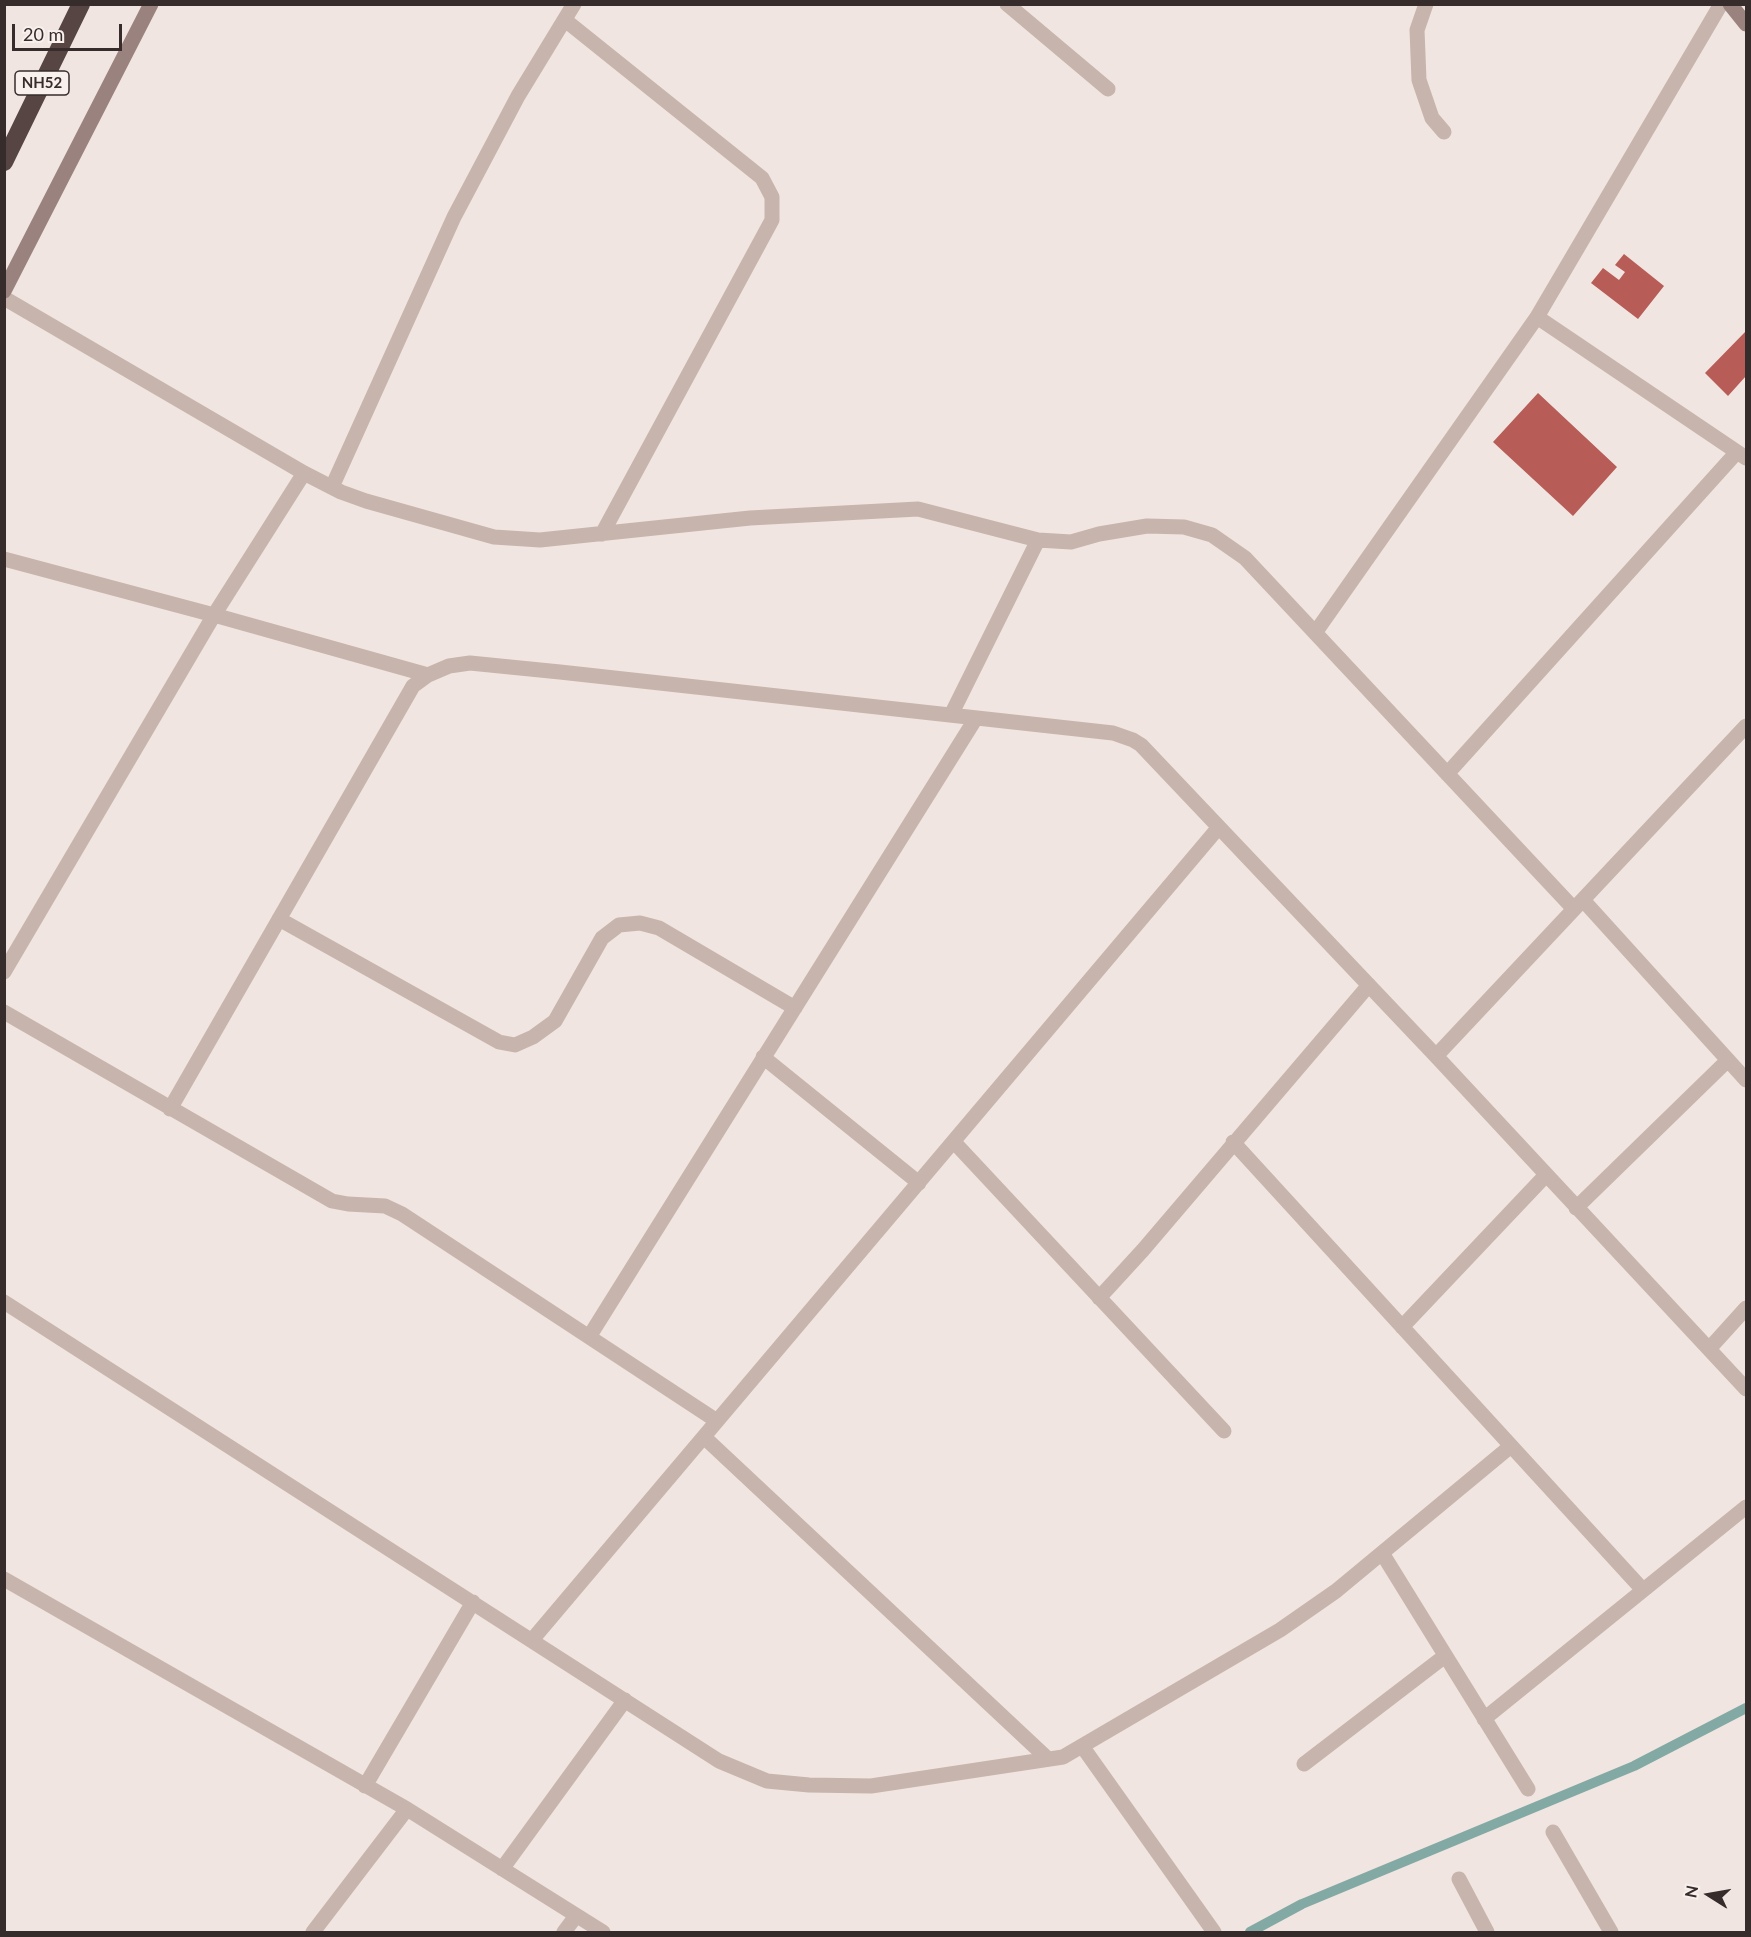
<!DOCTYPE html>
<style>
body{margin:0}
#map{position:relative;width:1751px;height:1937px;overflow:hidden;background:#f0e5e0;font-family:Lato,sans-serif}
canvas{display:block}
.frame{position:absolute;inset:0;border:6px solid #362c2b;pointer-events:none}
.north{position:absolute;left:1679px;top:1865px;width:60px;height:60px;-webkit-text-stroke:4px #f8f0ec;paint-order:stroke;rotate:281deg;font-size:16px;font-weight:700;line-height:24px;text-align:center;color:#362c2b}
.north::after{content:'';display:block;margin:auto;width:21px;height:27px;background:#362c2b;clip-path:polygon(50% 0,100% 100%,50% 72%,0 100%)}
.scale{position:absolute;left:12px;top:24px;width:110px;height:27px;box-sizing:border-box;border:3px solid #362c2b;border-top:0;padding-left:8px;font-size:18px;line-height:21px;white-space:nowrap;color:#362c2b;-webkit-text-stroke:4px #f8f0ec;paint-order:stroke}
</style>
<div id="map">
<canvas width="1751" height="1937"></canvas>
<div class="frame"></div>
<div class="north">N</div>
<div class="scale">20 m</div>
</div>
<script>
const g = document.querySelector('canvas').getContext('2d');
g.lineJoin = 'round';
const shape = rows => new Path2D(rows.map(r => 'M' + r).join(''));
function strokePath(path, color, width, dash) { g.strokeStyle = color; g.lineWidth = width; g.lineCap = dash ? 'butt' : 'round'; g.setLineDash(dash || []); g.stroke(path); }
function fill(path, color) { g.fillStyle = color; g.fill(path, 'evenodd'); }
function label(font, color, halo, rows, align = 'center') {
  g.font = font + ' Lato,sans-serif'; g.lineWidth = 5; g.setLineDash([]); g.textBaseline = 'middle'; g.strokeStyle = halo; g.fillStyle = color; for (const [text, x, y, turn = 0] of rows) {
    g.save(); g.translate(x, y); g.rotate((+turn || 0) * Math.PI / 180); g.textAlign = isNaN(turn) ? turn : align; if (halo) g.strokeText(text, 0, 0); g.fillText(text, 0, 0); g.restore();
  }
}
strokePath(shape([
 [1250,1932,1302,1904,1634,1766,1746,1708]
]), '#82a9a3', 10);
fill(shape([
 [1624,254,1664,286,1638,319,1591,283,1603,268,1619,280,1625,272,1615,265],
 [1746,331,1746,376,1728,396,1705,373],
 [1538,393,1617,467,1573,516,1493,442]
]), '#b75c57');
strokePath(shape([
 [1007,4,1108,89]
]), '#c7b4ad', 15);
strokePath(shape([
 [1426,4,1417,30,1419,80,1432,118,1444,132],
 [565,20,762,178,772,197,772,220,602,534],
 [4,298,304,473,341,492,366,501,494,537,540,540,750,518,918,509,1038,540,1071,542,1099,534,1147,526,1184,527,1212,535,1245,558,1574,909],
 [1537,317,1746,458],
 [332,487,454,217,518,96,574,4],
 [4,559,214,615,428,675],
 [1315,633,1537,317,1721,4],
 [951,715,1038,540],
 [1447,774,1737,452],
 [1583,900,1746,1080],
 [279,919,499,1042,515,1045,533,1037,555,1021,602,938,619,925,640,923,659,928,795,1008],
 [4,972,214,615,304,473],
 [4,1012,332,1201,348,1204,385,1206,402,1214,717,1421],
 [1436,1056,1746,726],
 [763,1057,919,1183],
 [170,1109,413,686,428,675,449,666,470,663,560,672,1113,733,1133,740,1141,745,1436,1056,1746,1389],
 [954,1142,1224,1431],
 [1233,1142,1643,1590],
 [1576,1208,1728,1060],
 [1099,1298,1143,1250,1369,985],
 [4,1302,719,1761,767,1781,809,1785,871,1786,1063,1757,1280,1630,1336,1591,1511,1446],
 [1402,1327,1546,1175],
 [589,1337,976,718],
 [1709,1349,1746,1308],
 [704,1437,1048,1759],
 [1382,1553,1528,1789],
 [4,1579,407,1809,603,1932],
 [532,1640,1219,827],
 [1484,1719,1746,1507],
 [1082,1746,1214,1932],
 [1304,1764,1445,1656],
 [365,1786,473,1602],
 [1553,1832,1611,1932],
 [502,1869,625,1700],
 [1459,1879,1487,1932],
 [313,1932,407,1809],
 [564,1932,576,1916]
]), '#c7b4ad', 15);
strokePath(shape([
 [1730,4,1746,24],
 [4,291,151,4]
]), '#9a837e', 15);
strokePath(shape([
 [4,162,81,4]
]), '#564543', 18);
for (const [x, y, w] of [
 [42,83,54]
]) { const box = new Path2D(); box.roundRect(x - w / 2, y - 12, w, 24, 4.5); g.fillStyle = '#f8f0ec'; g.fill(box); strokePath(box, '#362c2b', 1.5); }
label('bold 15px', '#362c2b', null, [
 ["NH52",42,83]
]);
</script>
